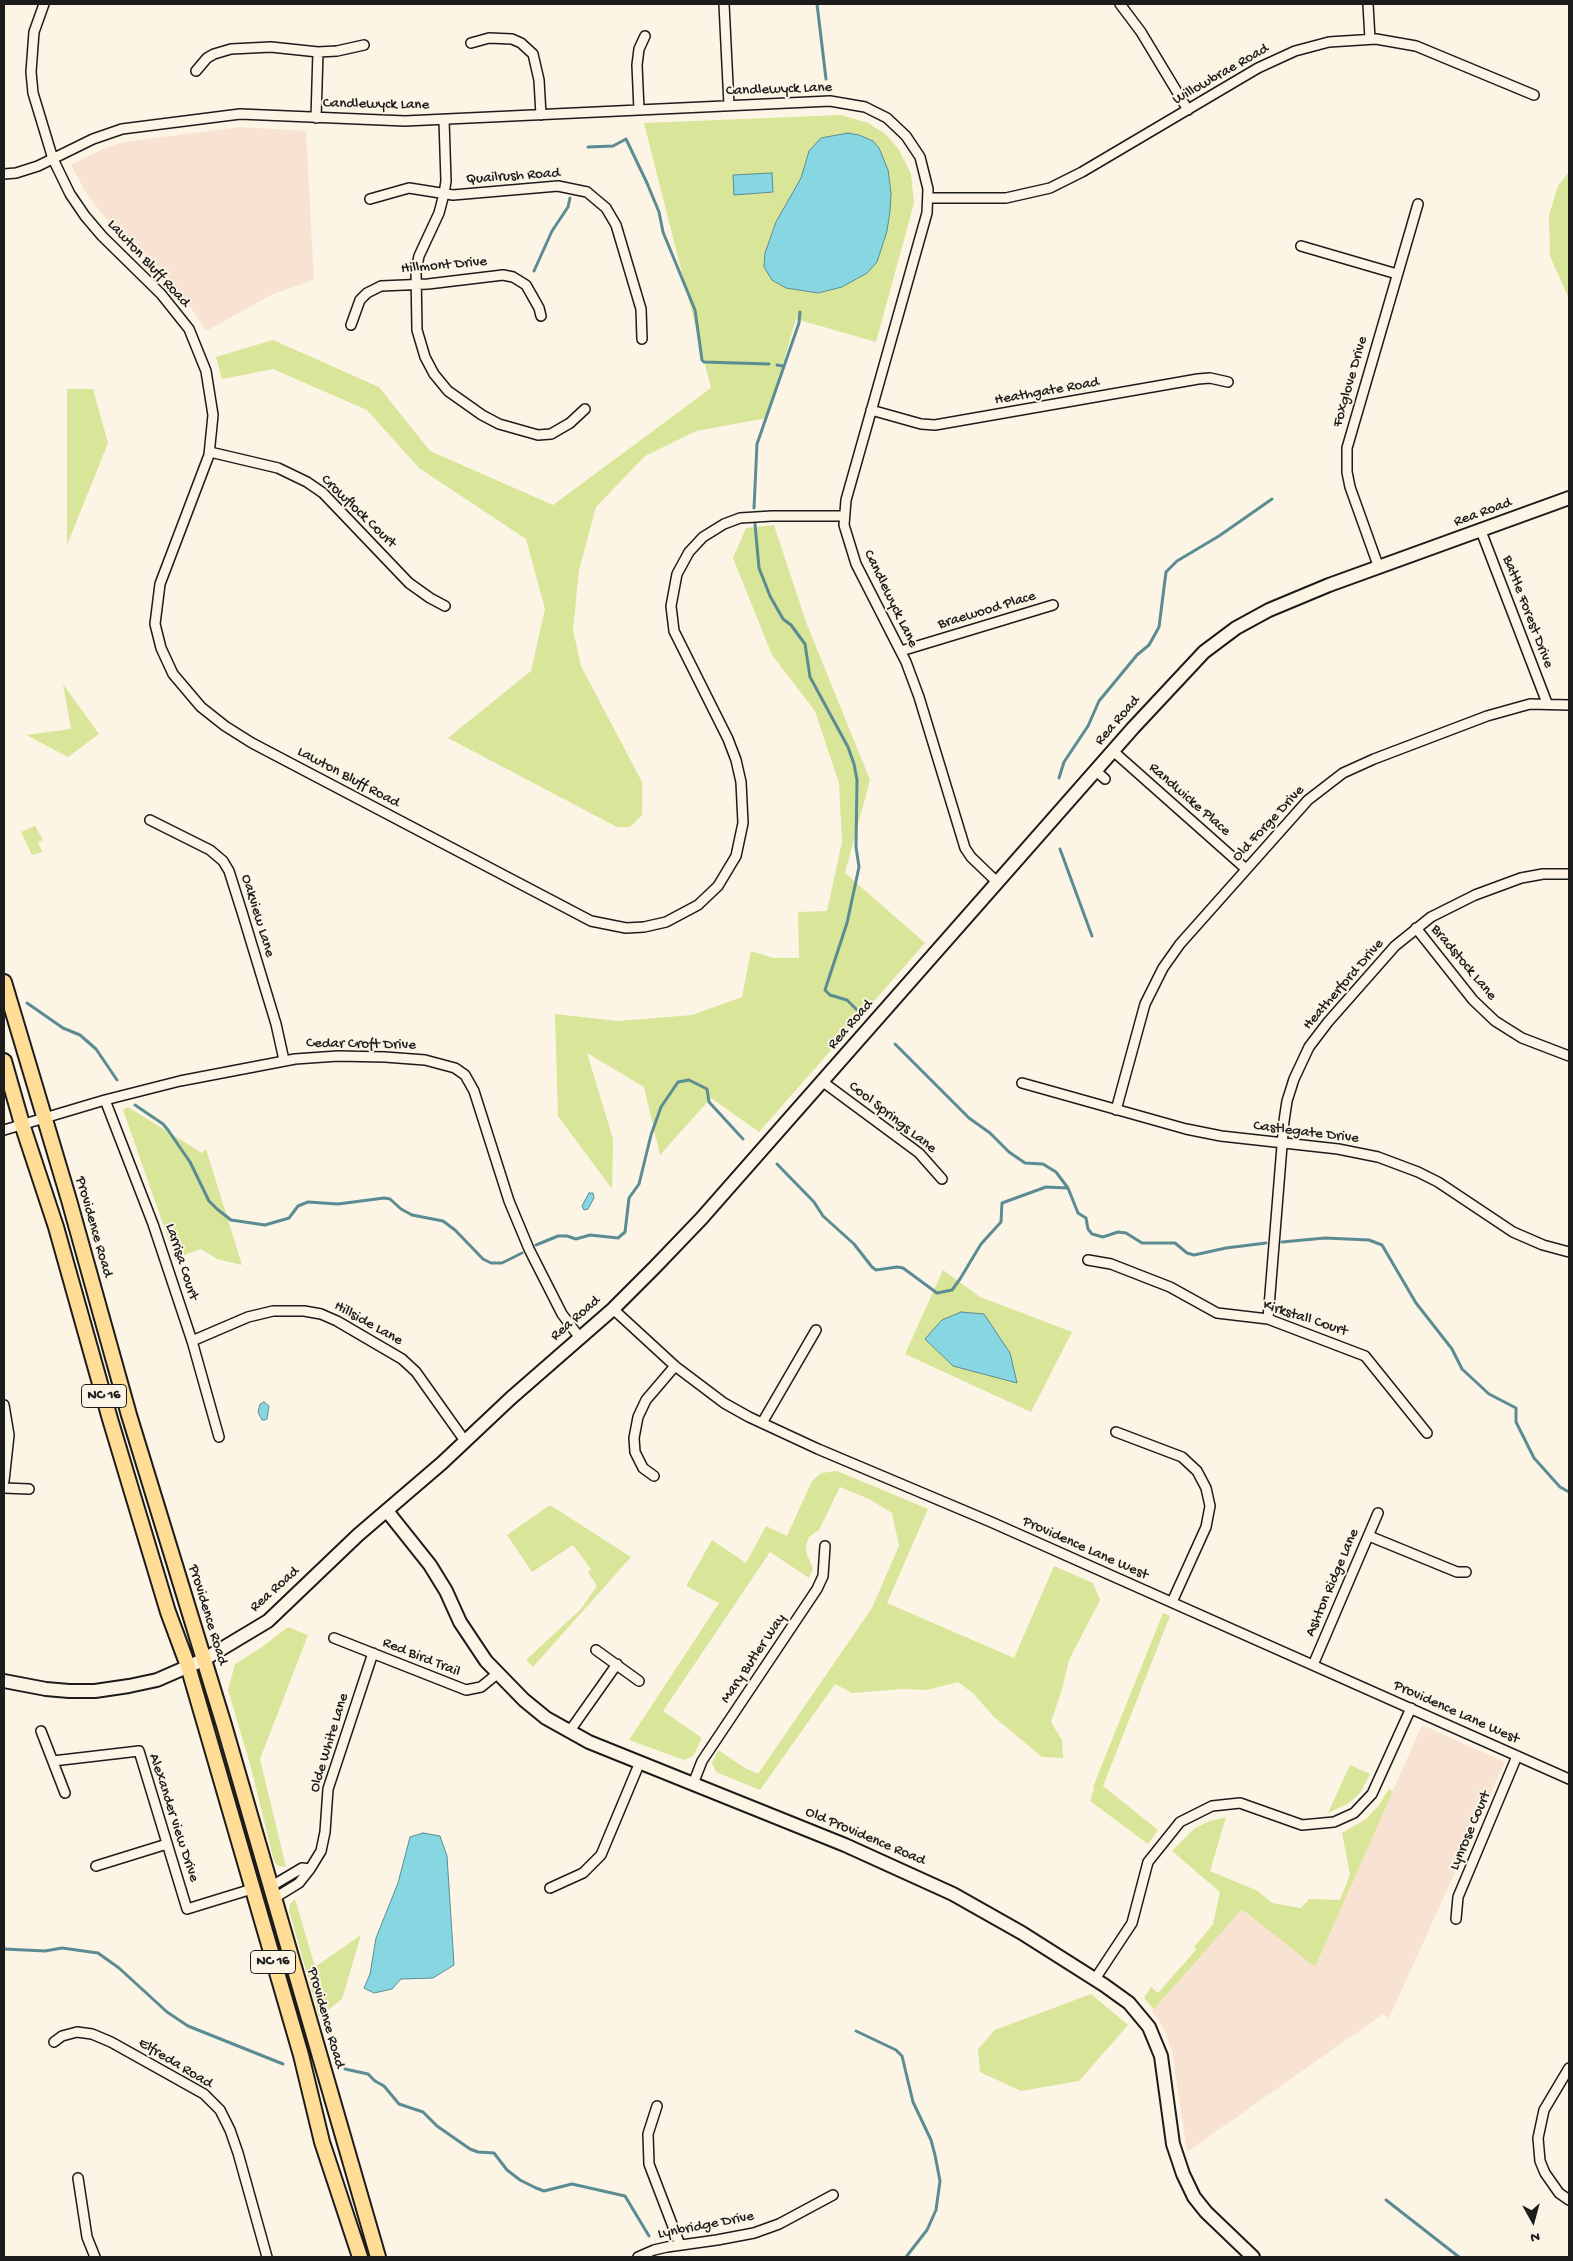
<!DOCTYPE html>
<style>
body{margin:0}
#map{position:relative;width:1573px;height:2261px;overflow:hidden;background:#fcf5e5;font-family:"Gochi Hand",sans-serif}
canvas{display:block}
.frame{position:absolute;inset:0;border:5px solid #1c1c1c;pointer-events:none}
.north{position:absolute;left:1508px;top:2196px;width:50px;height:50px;-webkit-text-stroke:4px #fcf5e5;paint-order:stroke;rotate:173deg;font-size:14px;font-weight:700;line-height:20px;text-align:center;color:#1c1c1c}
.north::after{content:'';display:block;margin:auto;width:18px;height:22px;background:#1c1c1c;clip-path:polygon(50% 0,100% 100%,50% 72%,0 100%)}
</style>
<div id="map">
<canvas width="1573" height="2261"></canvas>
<div class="frame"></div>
<div class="north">N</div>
</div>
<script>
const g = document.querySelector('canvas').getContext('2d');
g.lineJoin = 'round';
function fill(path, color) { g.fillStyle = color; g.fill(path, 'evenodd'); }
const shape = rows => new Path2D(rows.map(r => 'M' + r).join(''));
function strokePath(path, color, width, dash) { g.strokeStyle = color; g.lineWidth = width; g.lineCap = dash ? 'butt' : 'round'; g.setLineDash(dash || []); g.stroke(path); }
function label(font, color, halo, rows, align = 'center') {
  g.font = font + ' "Gochi Hand",sans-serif'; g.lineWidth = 4; g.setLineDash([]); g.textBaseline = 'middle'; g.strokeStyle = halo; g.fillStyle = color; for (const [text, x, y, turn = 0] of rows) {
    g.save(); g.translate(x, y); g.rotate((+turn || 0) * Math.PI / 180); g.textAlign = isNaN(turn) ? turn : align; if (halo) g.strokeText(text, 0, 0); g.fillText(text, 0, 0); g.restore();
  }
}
fill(shape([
 [240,127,306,131,314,280,273,294,206,331,191,308,171,284,102,214,85,191,71,165,105,148,124,142],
 [1422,1725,1505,1762,1389,2018,1383,2014,1187,2152,1172,2052,1164,2029,1152,2011,1242,1908,1315,1967]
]), '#f8e2d2');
fill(shape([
 [841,115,868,123,884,133,898,148,911,174,914,203,876,342,796,319,767,418,696,431,645,456,596,507,579,570,573,630,581,666,642,782,642,815,630,827,617,827,448,738,531,671,545,609,526,539,419,468,367,410,273,369,222,379,216,357,273,340,379,387,430,451,553,505,711,388,644,123],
 [1569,172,1569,299,1550,256,1549,215,1558,186],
 [67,389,93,389,108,443,67,545],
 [774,525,806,622,870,780,845,873,925,943,759,1132,711,1098,660,1155,644,1087,587,1053,613,1139,612,1189,558,1116,555,1014,618,1021,692,1015,742,997,751,951,773,958,799,958,798,912,827,911,842,842,839,783,815,711,772,655,733,558,746,528],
 [63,684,99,734,68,757,26,735,71,729],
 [35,826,43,840,38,842,42,852,32,855,21,832],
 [128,1107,202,1153,206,1149,242,1265,217,1259,201,1249,175,1258,123,1110],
 [943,1270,980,1297,1072,1332,1031,1412,905,1354],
 [837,1471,928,1509,887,1603,1014,1658,1054,1566,1093,1583,1100,1600,1069,1660,1062,1689,1051,1722,1062,1740,1063,1758,1042,1757,993,1716,974,1694,958,1682,927,1690,903,1689,852,1693,835,1684,760,1790,716,1772,712,1763,718,1750,745,1768,758,1774,872,1608,899,1546,892,1513,869,1499,840,1487,819,1530,809,1537,806,1545,807,1555,813,1568,809,1578,770,1552,663,1711,702,1738,693,1756,684,1760,629,1740,719,1603,686,1586,712,1540,746,1563,766,1526,787,1536,812,1481,821,1473],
 [550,1505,631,1557,533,1667,526,1660,581,1609,597,1586,588,1572,591,1569,573,1545,532,1572,507,1535],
 [1163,1613,1170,1616,1103,1786,1158,1830,1148,1844,1090,1801,1094,1788,1093,1787],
 [288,1627,308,1635,260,1759,286,1867,278,1866,274,1861,250,1764,228,1690,235,1664,262,1647],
 [1350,1765,1370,1774,1360,1793,1349,1803,1328,1813],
 [1389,1789,1393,1791,1315,1967,1242,1909,1154,2009,1144,1998,1151,1987,1158,1993,1196,1950,1194,1947,1213,1924,1220,1892,1172,1851,1195,1828,1210,1821,1226,1817,1210,1871,1258,1891,1272,1903,1301,1908,1309,1899,1340,1900,1350,1875,1342,1833,1366,1819,1379,1805],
 [295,1899,315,1967,361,1935,342,1999,319,2017,289,1910,290,1904],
 [1091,1994,1128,2025,1079,2081,1021,2091,980,2072,978,2049,995,2030]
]), '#d9e598');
const water = shape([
 [848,133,859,135,873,141,879,148,888,170,891,193,890,211,887,231,877,262,867,273,842,287,818,293,786,288,772,280,764,267,765,253,776,222,801,178,809,151,821,138,848,133],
 [772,173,773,192,734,195,733,175,772,173],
 [589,1193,593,1193,594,1198,588,1209,584,1210,582,1206,589,1193],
 [961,1312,984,1314,1010,1353,1017,1383,953,1366,925,1339,942,1320,961,1312],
 [264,1402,269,1406,267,1419,265,1420,262,1420,258,1412,260,1404,264,1402],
 [423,1833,440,1836,447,1856,454,1965,433,1978,401,1979,392,1989,374,1993,364,1988,370,1974,376,1938,398,1883,410,1837,423,1833]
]);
fill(water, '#87d7e3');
strokePath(water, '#5c8c93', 1);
strokePath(shape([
 [817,4,826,79],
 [588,147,613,146,626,139,647,183,659,212,663,232,695,310,702,360,704,362,769,364],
 [534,271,552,231,568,207,570,198],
 [777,365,783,366],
 [754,508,757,444,799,323,800,312],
 [755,524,759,568,770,596,783,619,791,625,805,644,810,677,848,747,854,764,857,780,856,847,859,867,847,923,825,990,830,995,847,1000,857,1010],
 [1059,778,1064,762,1088,726,1099,701,1137,655,1149,645,1159,627,1166,572,1177,561,1219,536,1272,499],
 [1060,849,1092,936],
 [27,1003,63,1028,80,1035,96,1049,117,1080],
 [895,1044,969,1118,990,1133,1009,1152,1025,1163,1043,1164,1056,1172,1068,1188,1078,1213,1086,1218,1088,1229,1092,1234,1103,1237,1118,1232,1126,1233,1142,1243,1175,1243,1187,1253,1194,1255,1226,1248,1266,1243],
 [135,1105,163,1124,168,1130,190,1162,209,1201,217,1209,231,1220,265,1225,289,1218,298,1206,308,1202,338,1204,384,1198,390,1199,401,1209,412,1215,443,1221,455,1230,483,1259,491,1263,502,1263,522,1253],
 [777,1164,814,1202,823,1216,854,1244,872,1267,876,1270,897,1267,903,1268,937,1293,952,1290,960,1279,981,1244,1001,1222,1002,1203,1046,1187,1067,1188],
 [1282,1242,1325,1238,1369,1240,1382,1245,1416,1303,1452,1349,1462,1369,1489,1394,1516,1408,1516,1422,1534,1458,1560,1487,1569,1492],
 [536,1245,558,1236,567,1236,576,1239,590,1235,618,1238,625,1232,629,1198,639,1184,651,1135,661,1107,678,1082,689,1080,707,1089,709,1102,743,1139],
 [4,1949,45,1951,62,1948,98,1953,119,1968,167,2012,188,2026,283,2064],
 [856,2031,896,2050,902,2056,913,2102,931,2140,935,2155,940,2181,936,2210,927,2230,906,2257],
 [345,2069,368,2074,375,2081,384,2086,399,2104,423,2112,437,2126,470,2149,478,2152,494,2153,507,2170,520,2180,536,2188,544,2191,572,2184,625,2196,649,2236],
 [1386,2200,1459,2257]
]), '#5c8c93', 3);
const street = shape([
 [44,4,34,32,31,72,33,93,53,159,70,194,85,216,102,236,161,294,189,329,206,371,213,415,209,455,160,584,155,624,161,648,173,674,201,707,225,726,252,743,591,921,626,928,644,927,666,922,698,905,718,886,736,856,743,823,741,782,736,760,728,739,674,631,671,606,677,574,689,552,703,537,724,524,740,518,772,516,844,516],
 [724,4,729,105],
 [1120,4,1141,32,1188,110],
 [1368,4,1370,39],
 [471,43,489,38,512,39,521,43,533,54,539,80,541,115],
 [196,71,207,58,214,54,231,49,271,47,318,52,337,51,364,45],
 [639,110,637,65,639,49,645,36],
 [316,118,318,52],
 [444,120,446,181,444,194,439,213,419,256,416,271,417,330,425,357,434,374,448,391,482,415,499,424,538,435,551,434,570,423,585,409],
 [4,174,16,173,38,166,93,139,122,129,240,114,405,121,830,101,865,107,887,118,906,136,920,157,928,189,927,213,846,500,844,525,856,564,906,662,919,697,965,848,971,857,998,883],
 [929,198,1006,198,1050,188,1082,172,1258,68,1295,51,1329,42,1376,39,1416,46,1534,95],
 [370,199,409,188,453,195,558,186,587,192,606,208,616,225,641,309,642,339],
 [1301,246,1397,274],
 [351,325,360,300,367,293,381,286,428,284,503,275,513,277,526,285,539,308,541,316],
 [871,410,921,424,935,425,1198,379,1210,378,1228,382],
 [210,452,278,468,307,482,323,493,409,583,430,598,445,606],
 [1481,531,1547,703],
 [1379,568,1350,487,1347,472,1347,448,1418,204],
 [901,651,1053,605],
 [1113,751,1246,869],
 [1096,771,1105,779],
 [150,820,210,850,223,861,229,871,242,912,276,1024,284,1060],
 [1416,928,1473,1000,1495,1021,1522,1038,1569,1056],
 [823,1082,919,1153,942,1179],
 [1022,1083,1186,1129,1221,1136,1338,1149,1378,1157,1418,1172,1438,1182,1513,1232,1543,1245,1569,1252],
 [105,1100,153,1224,192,1341,219,1437],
 [1116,1110,1145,1004,1163,968,1180,944,1308,800,1343,773,1374,759,1487,716,1530,704,1569,705],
 [4,1130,105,1100,180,1081,295,1059,338,1056,385,1057,425,1060,455,1068,465,1075,474,1091,509,1201,529,1249,562,1314,580,1338],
 [1088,1260,1111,1264,1170,1287,1217,1313,1268,1319,1365,1356,1427,1433],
 [613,1309,675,1366,724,1403,749,1417,818,1449,991,1522,1569,1779],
 [1268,1319,1284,1121,1287,1101,1294,1079,1309,1047,1328,1022,1395,946,1431,917,1475,895,1521,878,1543,874,1569,874],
 [192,1341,248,1317,273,1311,304,1311,321,1314,337,1321,402,1359,416,1372,465,1441],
 [4,1405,9,1435,4,1481],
 [762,1423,816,1330],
 [1116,1432,1182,1457,1197,1471,1206,1488,1210,1506,1206,1527,1172,1602],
 [654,1476,643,1468,635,1452,634,1438,638,1417,646,1400,675,1366],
 [4,1488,29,1489],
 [1369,1536,1457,1572,1466,1572],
 [334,1638,466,1690,481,1687,497,1674],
 [596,1650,639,1681],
 [1313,1665,1378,1513],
 [41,1731,65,1793],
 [569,1732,617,1664],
 [53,1761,139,1751,187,1909,252,1889],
 [693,1784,702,1761,817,1589,823,1576,825,1546],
 [96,1866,167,1844],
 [310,1869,321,1851,325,1832,328,1789,373,1653],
 [270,1887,302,1868,310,1869,299,1883,273,1899],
 [550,1888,583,1873,601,1855,640,1762],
 [1456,1919,1458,1897,1517,1756],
 [1095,1979,1132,1923,1148,1862,1180,1822,1212,1806,1240,1803,1302,1825,1334,1822,1354,1813,1372,1794,1411,1708],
 [54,2042,62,2036,77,2032,92,2034,111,2042,204,2094,220,2110,230,2130,238,2153,267,2257],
 [1569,2068,1544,2110,1538,2138,1540,2161,1545,2173,1559,2193,1569,2200],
 [657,2106,648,2134,649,2164,680,2245],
 [78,2178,87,2237,95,2257],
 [638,2257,654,2250,667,2247,717,2240,754,2233,779,2224,833,2195]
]);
const secondary = shape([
 [387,1511,430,1565,446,1591,460,1622,486,1661,524,1700,546,1718,589,1742,845,1845,953,1894,1022,1933,1104,1985,1129,2003,1149,2027,1161,2056,1173,2144,1183,2174,1194,2197,1206,2212,1253,2257],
 [4,1681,46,1689,69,1691,95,1691,129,1686,157,1680,203,1660,268,1621,358,1535,442,1463,511,1398,613,1309,654,1268,701,1219,1133,728,1204,652,1236,628,1269,610,1329,585,1569,498]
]);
const primary = shape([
 [4,982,69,1200,129,1415,224,1725,378,2257],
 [4,1061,22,1124,56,1227,110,1419,168,1612,188,1666,301,2055,322,2142,360,2257]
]);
strokePath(street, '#1c1c1c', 12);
strokePath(secondary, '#1c1c1c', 16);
strokePath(primary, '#1c1c1c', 18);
strokePath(street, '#fcf5e5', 9);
strokePath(secondary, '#fcf5e5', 12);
strokePath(primary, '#ffdd96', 14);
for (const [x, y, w] of [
 [104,1396,45],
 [273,1962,45]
]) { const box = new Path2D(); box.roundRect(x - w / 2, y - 11.5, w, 23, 4); g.fillStyle = '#fcf5e5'; g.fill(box); strokePath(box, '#1c1c1c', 1); }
label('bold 14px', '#1c1c1c', null, [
 ["NC 16",104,1396],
 ["NC 16",273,1962]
]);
label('15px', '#1c1c1c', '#fcf5e5', [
 ["Willowbrae Road",1221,75,-30],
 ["Candlewyck Lane",779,90,-2],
 ["Candlewyck Lane",376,105,1],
 ["Quailrush Road",513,177,-4],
 ["Lawton Bluff Road",148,264,47],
 ["Hillmont Drive",444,266,-5],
 ["Foxglove Drive",1351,382,-74],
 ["Heathgate Road",1047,392,-10],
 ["Crowflock Court",358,512,44],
 ["Rea Road",1483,513,-20],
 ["Candlewyck Lane",890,599,64],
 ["Braewood Place",987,611,-17],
 ["Battle Forest Drive",1527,612,69],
 ["Rea Road",1118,721,-49],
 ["Lawton Bluff Road",348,778,28],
 ["Randwicke Place",1189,800,41],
 ["Old Forge Drive",1269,824,-47],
 ["Oakview Lane",257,916,73],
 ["Bradstock Lane",1463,963,50],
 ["Heatherford Drive",1344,985,-49],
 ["Rea Road",851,1025,-49],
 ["Cedar Croft Drive",361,1045,1],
 ["Cool Springs Lane",892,1118,38],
 ["Castlegate Drive",1306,1133,7],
 ["Providence Road",93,1227,74],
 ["Larrisa Court",181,1262,72],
 ["Rea Road",576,1319,-41],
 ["Kirkstall Court",1305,1319,18],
 ["Hillside Lane",368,1324,29],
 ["Providence Lane West",1085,1549,24],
 ["Ashton Ridge Lane",1333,1583,-67],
 ["Rea Road",275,1590,-42],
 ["Providence Road",207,1615,73],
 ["Red Bird Trail",421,1658,22],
 ["Mary Butler Way",754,1659,-56],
 ["Providence Lane West",1456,1713,24],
 ["Olde White Lane",330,1743,-73],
 ["Alexander view Drive",173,1818,72],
 ["Lynrose Court",1471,1831,-67],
 ["Old Providence Road",865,1837,23],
 ["Providence Road",325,2018,74],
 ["Elfreda Road",175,2064,31],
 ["Lynbridge Drive",706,2226,-11]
]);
</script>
